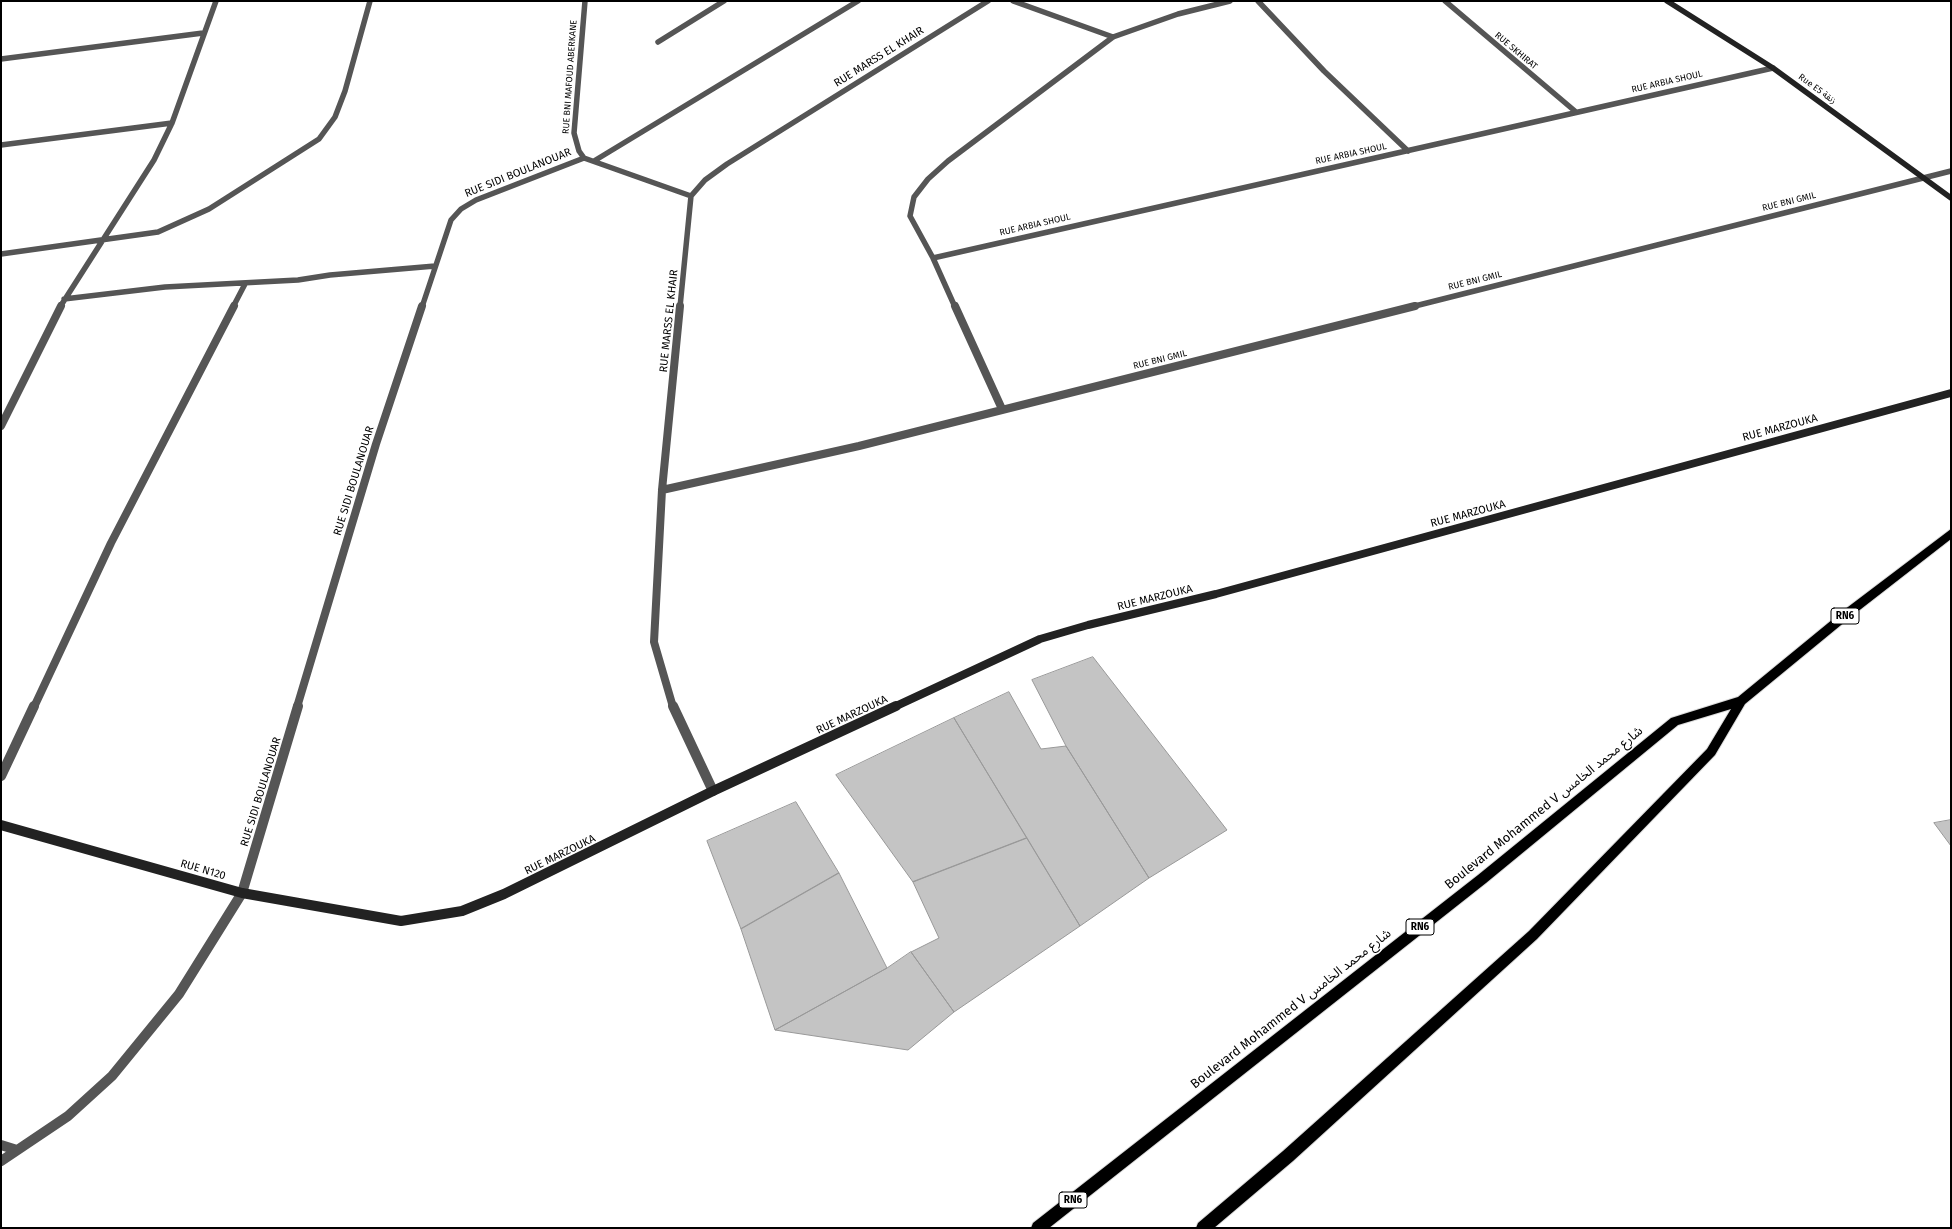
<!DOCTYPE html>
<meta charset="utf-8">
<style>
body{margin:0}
#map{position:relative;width:1952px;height:1229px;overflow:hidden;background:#fff;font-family:"Fira Sans",sans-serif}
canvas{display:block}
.frame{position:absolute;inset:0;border:2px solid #000;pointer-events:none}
</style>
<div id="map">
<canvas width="1952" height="1229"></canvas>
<div class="frame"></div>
</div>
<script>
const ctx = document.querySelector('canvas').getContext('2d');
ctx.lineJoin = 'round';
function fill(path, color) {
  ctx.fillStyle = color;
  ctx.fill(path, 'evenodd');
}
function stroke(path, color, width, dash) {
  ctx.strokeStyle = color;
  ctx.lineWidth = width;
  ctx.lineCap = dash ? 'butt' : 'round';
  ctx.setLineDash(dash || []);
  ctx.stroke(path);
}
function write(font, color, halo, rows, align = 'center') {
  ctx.font = font + ' "Fira Sans","Noto Sans Arabic",sans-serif';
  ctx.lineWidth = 3;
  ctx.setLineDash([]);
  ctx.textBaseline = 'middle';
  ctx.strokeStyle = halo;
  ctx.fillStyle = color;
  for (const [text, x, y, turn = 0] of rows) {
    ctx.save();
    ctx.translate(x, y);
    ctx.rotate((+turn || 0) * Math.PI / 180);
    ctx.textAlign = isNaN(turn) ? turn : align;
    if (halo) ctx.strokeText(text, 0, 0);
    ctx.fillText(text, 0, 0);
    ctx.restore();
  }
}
const building = new Path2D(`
 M1093 657 1227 830 1149 878 1066 746 1032 680Z
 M1009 692 1041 749 1066 746 1149 878 1080 926 954 718Z
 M954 718 1027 838 913 882 836 775Z
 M796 802 839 873 741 929 707 841Z
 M1951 820V846L1934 823Z
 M1027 838 1080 926 954 1012 911 952 939 938 913 882Z
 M839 873 887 968 775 1030 741 929Z
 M911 952 954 1012 908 1050 775 1030 887 968Z`);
fill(building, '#c4c4c4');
stroke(building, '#999', 1);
const primary = new Path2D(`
 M1951 529V539L1852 616 1745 704 1715 755 1537 939 1293 1161 1214 1228H1196L1198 1223 1283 1151 1529 931 1707 749 1731 709 1678 725 1486 883 1049 1228H1031L1033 1223 1478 875 1671 718 1738 697 1844 610Z`);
stroke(primary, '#dbdbdb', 2);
stroke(new Path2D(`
 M585 1 574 133 579 151 584 158 691 196
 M1013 1 1113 37
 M1258 1 1324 71 1408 151
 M1445 1 1576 112
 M658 42 724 1
 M1 59 203 33
 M1 145 172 123
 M594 161 858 1
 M1 254 158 232 209 209 319 139 335 117 345 91 370 1
 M933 258 1773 68
 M64 299 165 287 298 280 330 275 435 266
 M60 307 154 160 172 123 216 1
 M233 307 245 284
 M422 307 451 220 461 209 476 200 584 158
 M680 307 691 196 705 180 727 164 988 1
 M955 307 933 258 910 216 914 197 928 179 948 161 1113 37 1178 14 1230 1
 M1411 307 1951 171`), '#555', 5.5);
stroke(new Path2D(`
 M955 306 1002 409
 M1 426 61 306
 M662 490 859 446 1415 306
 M34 707 111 543 234 306
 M297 707 376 444 422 306
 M673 707 654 642 662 490 680 306`), '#555', 8);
stroke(new Path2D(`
 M673 706 713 791
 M1 776 34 706
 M1 1145 17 1150
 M1 1161 68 1116 112 1076 179 994 242 893 298 706`), '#555', 10);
stroke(new Path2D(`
 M1667 1 1773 68 1951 198`), '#222', 5.5);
stroke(new Path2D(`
 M894 707 1040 639 1088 625 1216 594 1951 393`), '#222', 8);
stroke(new Path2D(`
 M1 825 242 893 401 921 462 911 504 894 713 791 896 706`), '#222', 10);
fill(primary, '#000');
write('9px', '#000', '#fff', [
 ["RUE SKHIRAT",1516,51,40],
 ["RUE BNI MAFOUD ABERKANE",570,77,-86],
 ["RUE ARBIA SHOUL",1667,82,-13],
 ["Rue E5 زنقة",1817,89,36],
 ["RUE ARBIA SHOUL",1351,154,-12],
 ["RUE BNI GMIL",1789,202,-14],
 ["RUE ARBIA SHOUL",1035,225,-13],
 ["RUE BNI GMIL",1475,281,-14],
 ["RUE BNI GMIL",1160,360,-14]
]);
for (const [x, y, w] of [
 [1845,616,28],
 [1420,927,28],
 [1073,1200,28]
]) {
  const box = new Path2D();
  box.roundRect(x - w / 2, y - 8, w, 16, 3);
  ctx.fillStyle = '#fff';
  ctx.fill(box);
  stroke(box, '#000', 1);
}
write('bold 10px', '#000', null, [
 ["RN6",1845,616],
 ["RN6",1420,927],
 ["RN6",1073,1200]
]);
write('11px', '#000', '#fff', [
 ["RUE MARSS EL KHAIR",879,57,-32],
 ["RUE SIDI BOULANOUAR",518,173,-22],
 ["RUE MARSS EL KHAIR",669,321,-84],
 ["RUE MARZOUKA",1780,428,-15],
 ["RUE SIDI BOULANOUAR",354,481,-73],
 ["RUE MARZOUKA",1468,514,-15],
 ["RUE MARZOUKA",1155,598,-14],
 ["RUE MARZOUKA",852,715,-25],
 ["RUE SIDI BOULANOUAR",261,792,-73],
 ["RUE MARZOUKA",560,855,-26],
 ["RUE N120",203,870,16]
]);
write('13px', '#000', '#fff', [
 ["Boulevard Mohammed V شارع محمد الخامس",1544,808,-39],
 ["Boulevard Mohammed V شارع محمد الخامس",1291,1009,-38]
]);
</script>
